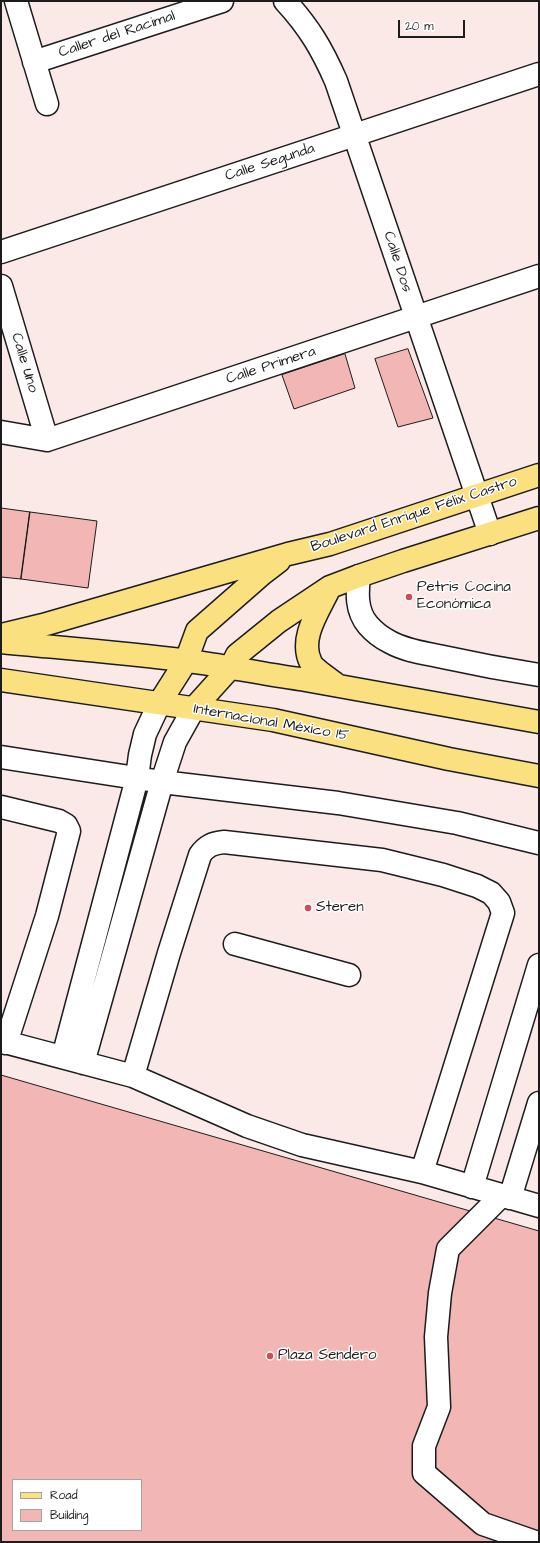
<!DOCTYPE html>
<meta charset="utf-8">
<style>
body{margin:0}
#map{position:relative;width:540px;height:1543px;overflow:hidden;background:#fbe9e8;font-family:"Architects Daughter",sans-serif}
canvas{display:block}
.frame{position:absolute;inset:0;border:2px solid #1c1c1c;pointer-events:none}
.legend{position:absolute;left:12px;top:1479px;width:130px;height:52px;box-sizing:border-box;background:#fff;border:1px solid #a4a4a4;margin:0;padding:5px 7px;list-style:none;font-size:12px;color:#1c1c1c}
.legend li{display:flex;align-items:center;gap:8px;height:20px}
.legend b{width:20px;border:1px solid #a4a4a4}
.scale{position:absolute;left:398px;top:20px;width:67px;height:18px;box-sizing:border-box;border:2px solid #1c1c1c;border-top:0;padding-left:5px;font-size:12px;line-height:14px;white-space:nowrap;color:#1c1c1c;-webkit-text-stroke:3px #fff;paint-order:stroke}
</style>
<div id="map">
<canvas width="540" height="1543"></canvas>
<div class="frame"></div>
<ul class="legend">
<li><b style="height:5px;background:#fbe080"></b>Road</li>
<li><b style="height:11px;background:#f2b6b4"></b>Building</li>
</ul>
<div class="scale">20 m</div>
</div>
<script>
const ctx = document.querySelector('canvas').getContext('2d');
ctx.lineJoin = 'round';
function fill(path, color) {
  ctx.fillStyle = color;
  ctx.fill(path, 'evenodd');
}
function stroke(path, color, width, dash) {
  ctx.strokeStyle = color;
  ctx.lineWidth = width;
  ctx.lineCap = dash ? 'butt' : 'round';
  ctx.setLineDash(dash || []);
  ctx.stroke(path);
}
function write(font, color, halo, rows, align = 'center') {
  ctx.font = font + ' "Architects Daughter",sans-serif';
  ctx.lineWidth = 3;
  ctx.setLineDash([]);
  ctx.textBaseline = 'middle';
  ctx.strokeStyle = halo;
  ctx.fillStyle = color;
  for (const [text, x, y, turn = 0] of rows) {
    ctx.save();
    ctx.translate(x, y);
    ctx.rotate((+turn || 0) * Math.PI / 180);
    ctx.textAlign = isNaN(turn) ? turn : align;
    if (halo) ctx.strokeText(text, 0, 0);
    ctx.fillText(text, 0, 0);
    ctx.restore();
  }
}
const building = new Path2D(`
 M408 349 433 418 398 427 375 359Z
 M345 354 355 388 294 409 282 375Z
 M1 508 30 512 21 579 1 577Z
 M30 512 97 521 88 588 21 579Z
 M1 1075 539 1231V1542H1ZM13 1480H141V1530H13Z`);
fill(building, '#f2b6b4');
stroke(building, '#1c1c1c', 1);
const minor = new Path2D(`
 M16 1 47 104
 M285 1C309 27 322 49 336 81L490 534
 M34 62 222 1
 M1 252 539 74
 M1 286 47 440
 M1 432 47 440 539 276
 M359 576C357 593 356 611 368 625 374 632 382 638 390 642 406 651 425 653 443 657 475 664 507 670 539 675
 M1 757 162 782 338 803 457 823 539 843
 M1 807 59 821 66 825 69 831 47 916 6 1043
 M235 944 349 975
 M1 1041 133 1076
 M63 1057 137 778 140 755 145 734 160 702
 M83 1063 162 782 175 742 194 708
 M422 1172 503 913 499 902 491 893 477 886 443 875 382 860 224 842C213 843 206 846 200 855L169 953 133 1076 247 1126 302 1145 422 1172 539 1206
 M472 1187 539 965
 M502 1195 448 1249 440 1293 436 1337 439 1407 424 1446V1473L483 1524 535 1542
 M510 1198 539 1103`);
const major = new Path2D(`
 M330 587C320 609 298 638 311 663 314 669 331 680 337 685
 M1 635 43 625 288 554 330 544 539 475
 M1 642C63 648 126 653 189 661 226 666 262 674 300 679L539 722
 M1 680 273 720 449 759 539 776
 M160 702 186 661 197 631 262 574 279 561
 M194 708 231 667 237 655 279 621 330 587 359 576 403 561 539 518`);
stroke(minor, '#1c1c1c', 25);
stroke(major, '#1c1c1c', 25);
stroke(minor, '#fff', 22);
stroke(major, '#fbe080', 22);
for (const [x, y, r, color] of [
 [409,597,4,"#d1495b"],
 [308,908,4,"#d1495b"],
 [270,1356,4,"#d1495b"]
]) {
  const dot = new Path2D();
  dot.arc(x, y, r, 0, 2 * Math.PI);
  ctx.fillStyle = color;
  ctx.fill(dot);
  stroke(dot, '#fff', 1.5);
}
write('15px', '#1c1c1c', '#fff', [
 ["Caller del Racimal",117,35,-18],
 ["Calle Segunda",270,163,-18],
 ["Calle Dos",397,262,72],
 ["Calle Uno",24,363,73],
 ["Calle Primera",271,366,-18],
 ["Boulevard Enrique Félix Castro",414,515,-18],
 ["Internacional México 15",271,723,10]
]);
write('15px', '#1c1c1c', '#fff', [
 ["Petris Cocina",417,588],
 ["Económica",417,605],
 ["Steren",316,908],
 ["Plaza Sendero",278,1356]
], 'left');
</script>
